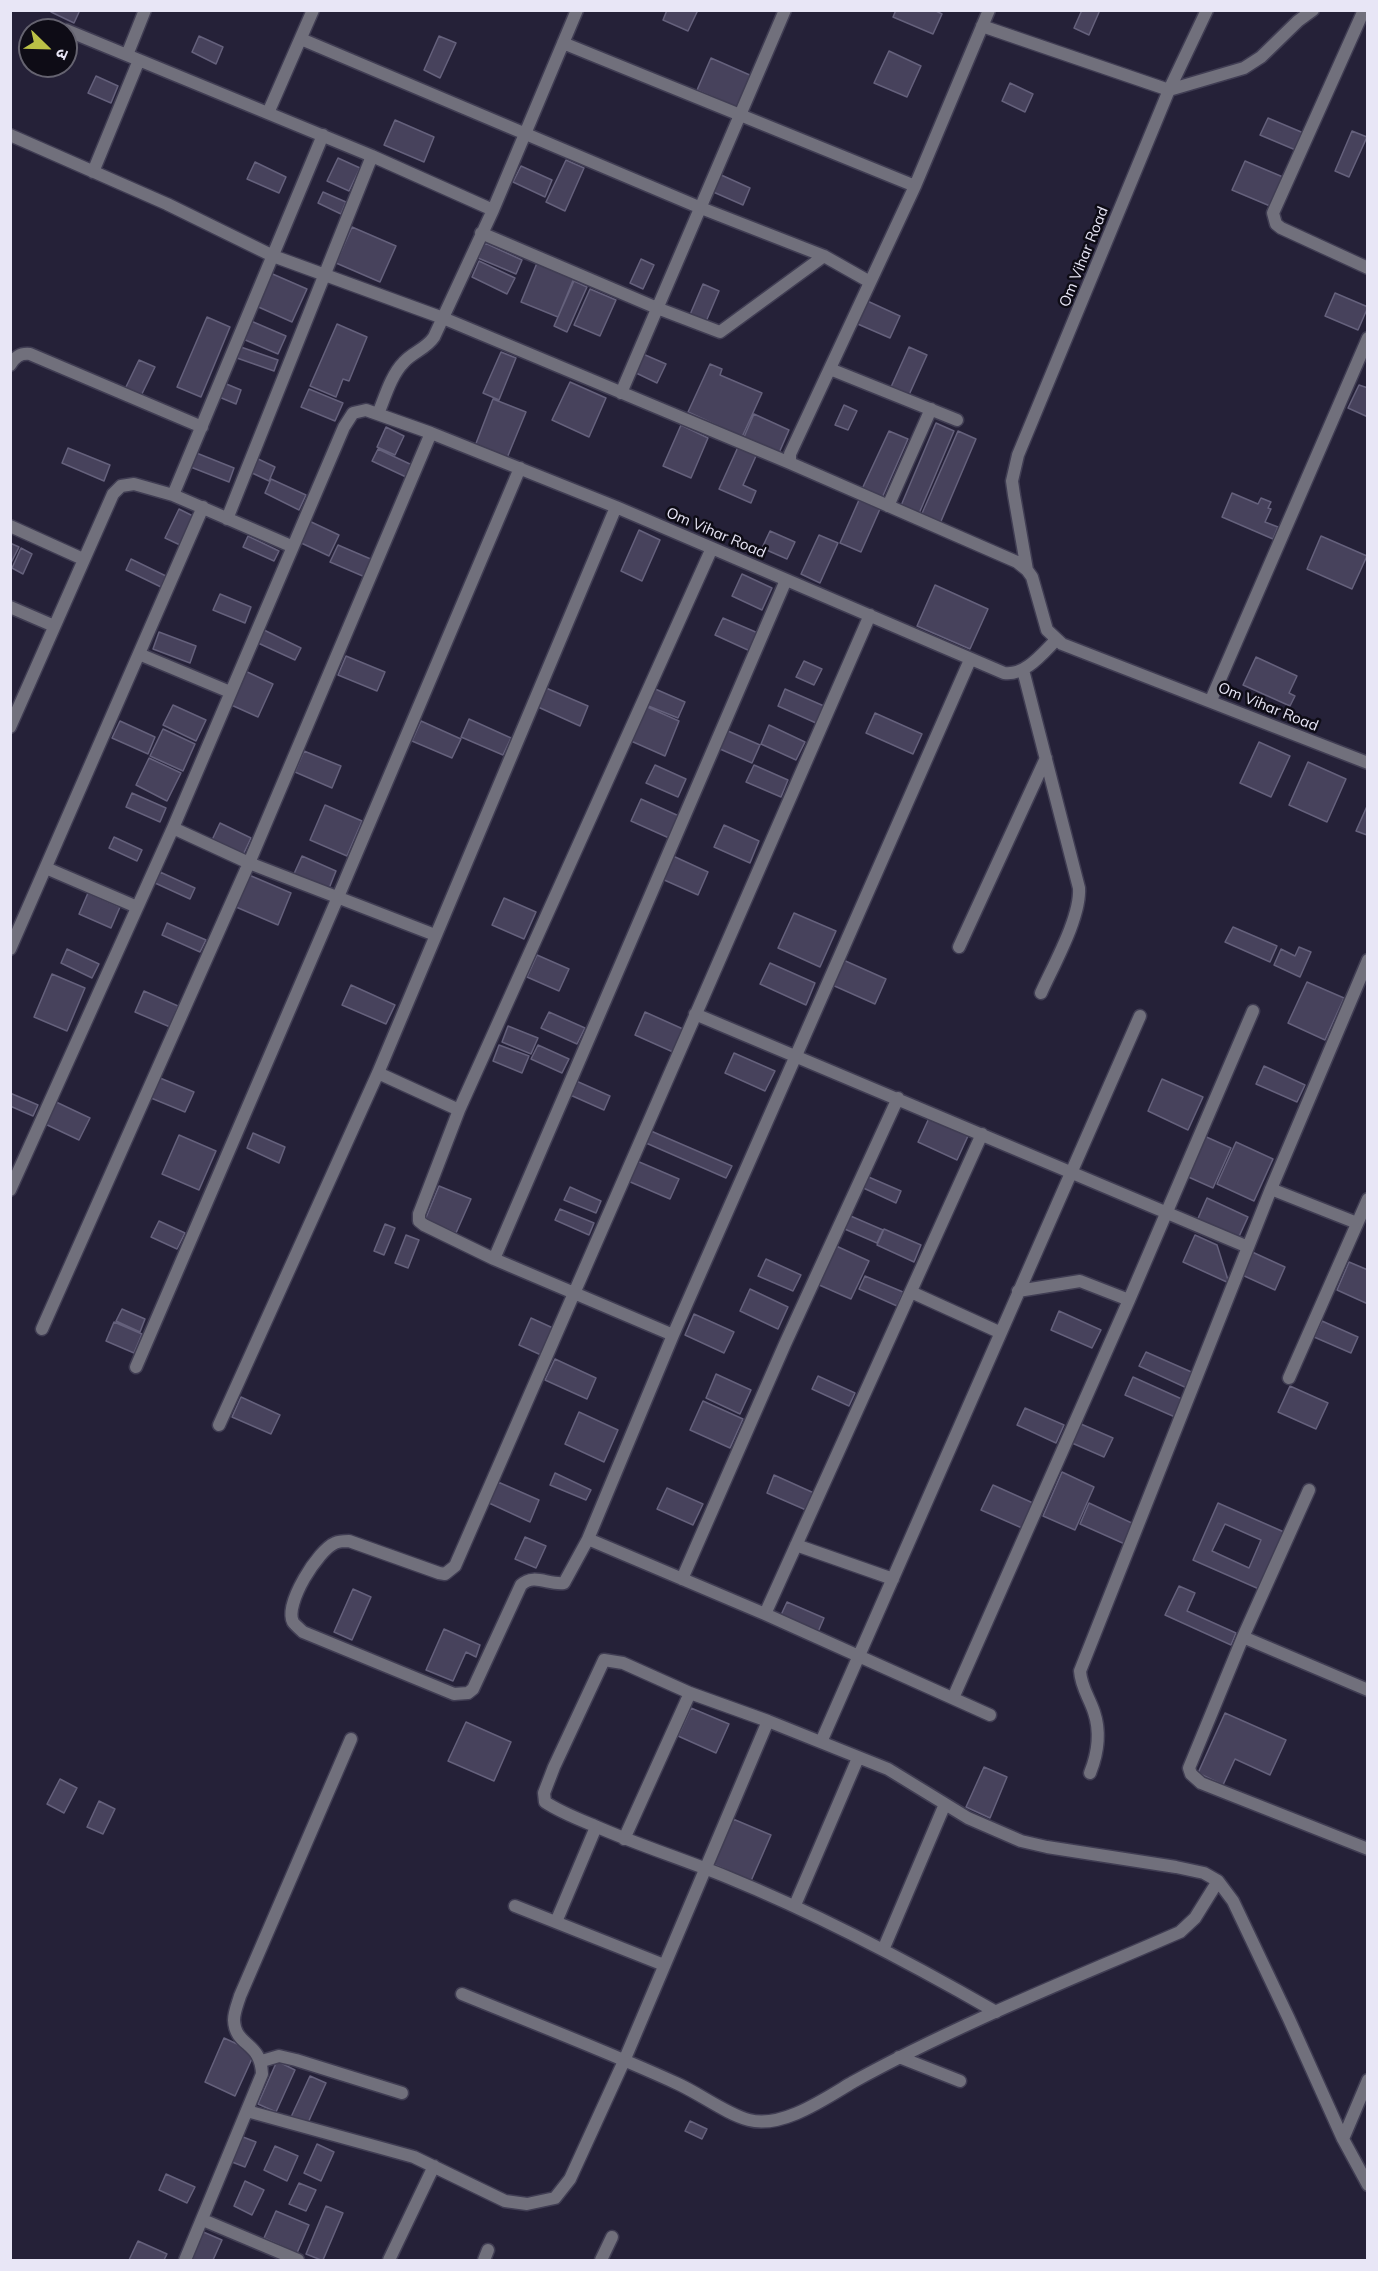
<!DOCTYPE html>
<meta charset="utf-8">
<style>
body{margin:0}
#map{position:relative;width:1378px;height:2271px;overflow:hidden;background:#252138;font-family:Mulish,"Noto Sans Devanagari",sans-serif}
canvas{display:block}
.frame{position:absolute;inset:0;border:12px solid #e8e6f6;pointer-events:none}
.north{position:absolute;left:18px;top:18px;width:60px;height:60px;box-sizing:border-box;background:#0e0c16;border:2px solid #656370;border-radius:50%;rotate:113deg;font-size:16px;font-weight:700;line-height:24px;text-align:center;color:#e8e6f6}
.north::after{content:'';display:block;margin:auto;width:21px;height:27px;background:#bac046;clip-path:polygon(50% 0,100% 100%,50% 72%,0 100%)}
</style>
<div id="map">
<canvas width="1378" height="2271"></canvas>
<div class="frame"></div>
<div class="north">उ</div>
</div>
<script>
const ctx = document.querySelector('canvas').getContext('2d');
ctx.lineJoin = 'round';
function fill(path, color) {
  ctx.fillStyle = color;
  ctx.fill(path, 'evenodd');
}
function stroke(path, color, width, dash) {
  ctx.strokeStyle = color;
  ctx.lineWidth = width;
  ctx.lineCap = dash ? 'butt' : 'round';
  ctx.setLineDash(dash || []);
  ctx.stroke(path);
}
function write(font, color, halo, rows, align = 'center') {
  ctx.font = font + ' Mulish,sans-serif';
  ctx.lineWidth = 5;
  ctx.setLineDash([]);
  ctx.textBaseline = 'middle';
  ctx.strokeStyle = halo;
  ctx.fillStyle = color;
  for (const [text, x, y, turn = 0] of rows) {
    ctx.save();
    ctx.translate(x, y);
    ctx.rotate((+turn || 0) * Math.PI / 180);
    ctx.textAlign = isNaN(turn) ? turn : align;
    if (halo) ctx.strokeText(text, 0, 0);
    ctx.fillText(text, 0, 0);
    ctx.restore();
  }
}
const building = new Path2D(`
 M52 10H80L74 23 51 12Z
 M667 10H698L688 31 663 20Z
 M896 10H934L942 14 933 34 893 17Z
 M1082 10H1100L1089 35 1074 28Z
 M199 36 223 47 216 64 192 52Z
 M439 36 456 43 440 78 424 70Z
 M889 51 921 66 907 97 874 83Z
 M711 58 752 76 738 108 697 90Z
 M96 76 118 86 111 103 88 93Z
 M1010 83 1033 94 1025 112 1002 101Z
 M1268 118 1306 134 1298 151 1260 135Z
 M395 120 434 137 424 162 384 145Z
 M1352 131 1367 137 1349 177 1335 171Z
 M338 158 360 168 349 191 327 181Z
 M566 160 584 168 565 211 546 202Z
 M1245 161 1283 177 1270 206 1232 190Z
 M255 162 286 177 279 193 247 179Z
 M521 166 552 180 545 197 513 182Z
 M719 174 750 188 743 205 711 191Z
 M323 192 346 202 341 214 318 203Z
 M352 227 396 246 380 282 336 263Z
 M485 243 522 260 516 274 478 258Z
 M641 259 654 265 643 289 630 283Z
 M479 261 515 278 507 294 472 277Z
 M537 263 574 278 558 317 521 302Z
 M268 272 307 289 292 322 254 305Z
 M574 281 587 287 567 332 554 326Z
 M703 284 719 291 705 324 689 317Z
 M590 289 616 300 600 336 574 325Z
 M1335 293 1368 307 1358 330 1325 316Z
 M863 299 900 316 890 338 853 322Z
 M207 317 230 327 201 397 177 387Z
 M251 321 286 336 278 354 243 339Z
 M337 324 367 337 349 381 343 379 336 397 310 386Z
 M238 346 278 360 274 371 234 357Z
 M909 347 927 355 909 395 891 387Z
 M501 352 516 358 499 400 483 393Z
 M643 354 666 364 657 383 634 372Z
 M139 360 155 367 140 398 124 391Z
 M710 364 722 369 720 375 762 393 742 437 688 412Z
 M570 382 606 398 589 437 552 420Z
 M224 383 241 390 236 404 219 397Z
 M1359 385 1368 388V417L1348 408Z
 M309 389 343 403 335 421 301 407Z
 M493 399 526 412 507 458 475 446Z
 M844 405 857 411 848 430 835 425Z
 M754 414 789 430 779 453 744 437Z
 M936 423 954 431 918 516 900 508Z
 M681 425 708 438 691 478 663 466Z
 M386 427 404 436 395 455 377 447Z
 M889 431 908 439 882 498 862 489Z
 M958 431 976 439 939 526 920 518Z
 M738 447 756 456 743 485 756 491 751 503 719 489Z
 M68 448 110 465 104 481 62 463Z
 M378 449 412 465 406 477 372 461Z
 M194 452 234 468 229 482 188 466Z
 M254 457 275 467 269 481 248 471Z
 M271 479 306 495 299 510 265 493Z
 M1232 493 1258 504 1261 498 1271 502 1268 508 1271 509 1265 522 1278 527 1273 539 1222 517Z
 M859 500 880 509 861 552 840 543Z
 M179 509 193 516 180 545 165 538Z
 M307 520 339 535 329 556 297 541Z
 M639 530 660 540 642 581 621 571Z
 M770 531 795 542 787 559 762 548Z
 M819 535 838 543 820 583 801 574Z
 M248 536 279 551 274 561 243 547Z
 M1321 536 1367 556 1352 589 1307 569Z
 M10 543 19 547 10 565Z
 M338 545 373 560 365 577 330 562Z
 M21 548 32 554 23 574 12 568Z
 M131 559 166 576 161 587 126 570Z
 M742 574 772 588 762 610 732 596Z
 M935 585 988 609 970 649 917 626Z
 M220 594 251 607 245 623 213 610Z
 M723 618 758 633 750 651 715 635Z
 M264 630 301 648 295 660 258 643Z
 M159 632 196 646 190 663 153 649Z
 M346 656 385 672 377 691 338 675Z
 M1256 657 1297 676 1289 693 1295 696 1290 706 1243 685Z
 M804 661 822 669 814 685 796 677Z
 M243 670 273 684 258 717 229 704Z
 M546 688 588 706 580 726 538 707Z
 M653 688 685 702 678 718 646 705Z
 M785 689 824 706 816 723 778 706Z
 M173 705 206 720 196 741 163 725Z
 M645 706 679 721 665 756 631 741Z
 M875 713 922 734 913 754 866 733Z
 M469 719 511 738 503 755 461 737Z
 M120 721 155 737 148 754 112 738Z
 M421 721 461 739 452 758 412 741Z
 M769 725 805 742 796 760 761 744Z
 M163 729 195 744 183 771 150 756Z
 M728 731 760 745 752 763 720 749Z
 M1259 742 1290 756 1271 797 1240 783Z
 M304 751 341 766 332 788 295 772Z
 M149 758 181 773 167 801 136 785Z
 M1308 762 1346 779 1327 822 1289 805Z
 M655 765 686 779 678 797 646 783Z
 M754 765 788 780 781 797 746 782Z
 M132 793 166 808 160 822 126 807Z
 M641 799 679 816 669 838 631 821Z
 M1368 804V833L1367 835 1356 831Z
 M325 805 362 821 347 856 310 840Z
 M220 823 251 838 243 855 212 840Z
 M724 825 759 841 750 863 714 847Z
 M114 837 142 850 137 861 109 848Z
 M302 856 336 871 328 891 293 876Z
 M673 856 708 872 698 895 662 879Z
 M160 872 195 888 190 899 155 883Z
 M249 875 291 893 278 925 236 907Z
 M88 893 120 907 111 928 79 914Z
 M504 898 536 912 524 939 492 925Z
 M794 913 836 931 820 967 778 948Z
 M167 923 206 940 200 952 162 935Z
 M1233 927 1277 946 1270 962 1225 942Z
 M1299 947 1311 952 1300 977 1274 965 1281 949 1295 956Z
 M67 949 99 964 92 978 61 963Z
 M537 955 569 969 559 991 527 977Z
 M841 959 886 979 875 1004 830 984Z
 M770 963 815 983 806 1005 760 984Z
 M52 974 85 988 67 1031 34 1017Z
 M1307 982 1344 998 1325 1040 1288 1023Z
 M351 985 395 1005 386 1024 342 1005Z
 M144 991 178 1006 170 1027 135 1012Z
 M549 1012 585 1028 577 1044 541 1028Z
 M645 1012 683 1029 673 1052 635 1035Z
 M508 1026 538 1038 531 1054 502 1042Z
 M499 1045 529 1056 522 1073 493 1061Z
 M538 1045 569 1059 562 1073 531 1059Z
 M734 1053 775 1071 765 1091 725 1073Z
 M1264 1066 1305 1085 1297 1102 1256 1084Z
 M160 1078 194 1092 185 1112 151 1098Z
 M1162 1079 1203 1097 1188 1130 1148 1111Z
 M574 1080 610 1096 604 1110 568 1094Z
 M10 1093 38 1105 33 1116 10 1106Z
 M54 1101 90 1118 79 1140 43 1123Z
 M929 1118 968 1136 957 1160 918 1142Z
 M651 1131 732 1166 726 1178 646 1143Z
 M253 1133 285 1147 279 1163 247 1148Z
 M179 1135 216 1151 199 1190 162 1174Z
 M1202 1135 1231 1148 1213 1188 1184 1175Z
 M1236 1142 1273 1159 1254 1201 1217 1184Z
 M637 1161 679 1179 670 1199 628 1181Z
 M864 1175 901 1191 896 1203 859 1186Z
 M439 1186 471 1199 456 1233 425 1220Z
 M570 1187 601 1201 596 1213 564 1200Z
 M1207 1198 1248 1217 1237 1241 1196 1223Z
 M560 1209 594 1223 589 1235 555 1220Z
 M846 1214 883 1230 877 1243 840 1227Z
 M159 1221 185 1233 177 1249 151 1237Z
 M385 1224 395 1228 384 1255 374 1251Z
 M884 1229 921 1245 914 1262 877 1245Z
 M406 1235 419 1240 408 1268 395 1263Z
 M1195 1235 1217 1245 1229 1283 1183 1262Z
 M834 1245 869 1261 851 1299 817 1284Z
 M1250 1251 1285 1267 1275 1290 1240 1274Z
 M766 1259 801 1275 793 1291 758 1276Z
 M1349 1262 1368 1270V1304L1337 1290Z
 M865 1276 903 1292 897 1306 859 1289Z
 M750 1289 788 1307 778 1329 740 1311Z
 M122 1309 145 1319 140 1332 116 1321Z
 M1059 1311 1101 1330 1092 1348 1051 1330Z
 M694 1314 734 1332 724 1353 685 1335Z
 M531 1318 553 1328 541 1355 519 1345Z
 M1322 1321 1358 1337 1351 1353 1314 1337Z
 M114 1322 142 1334 134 1353 106 1341Z
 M1146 1352 1196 1374 1189 1389 1139 1366Z
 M555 1359 596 1378 587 1399 545 1380Z
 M716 1374 751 1390 740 1414 706 1398Z
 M818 1376 855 1393 849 1406 812 1389Z
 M1133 1377 1184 1400 1175 1417 1125 1395Z
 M1290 1386 1328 1403 1316 1429 1278 1412Z
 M241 1397 280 1415 271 1434 232 1417Z
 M703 1401 743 1419 730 1448 690 1430Z
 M1025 1408 1064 1425 1056 1443 1017 1425Z
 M579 1412 618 1430 604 1462 565 1444Z
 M1081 1424 1113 1438 1104 1457 1072 1443Z
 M1062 1472 1094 1487 1075 1530 1043 1516Z
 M555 1473 591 1490 586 1500 550 1485Z
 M774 1475 814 1493 806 1510 767 1493Z
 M498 1482 539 1500 530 1522 489 1503Z
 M993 1485 1033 1503 1022 1528 981 1510Z
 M667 1488 703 1504 693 1525 657 1509Z
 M1089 1503 1136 1525 1127 1545 1080 1524Z
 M1218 1503 1284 1532 1259 1589 1193 1560ZM1225 1524 1261 1540 1249 1568 1212 1551Z
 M525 1537 546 1546 536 1568 515 1559Z
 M1179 1586 1195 1593 1187 1611 1236 1633 1231 1645 1165 1615Z
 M353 1589 371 1597 352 1640 334 1632Z
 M787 1602 824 1618 818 1632 781 1615Z
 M444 1629 480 1645 476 1657 466 1652 453 1681 426 1670Z
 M691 1708 729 1724 716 1753 678 1736Z
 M1225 1713 1286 1740 1270 1775 1235 1759 1223 1785 1198 1773Z
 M466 1722 511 1742 494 1781 448 1761Z
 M984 1767 1007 1777 990 1818 966 1807Z
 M60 1779 77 1788 64 1813 47 1804Z
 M99 1801 115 1809 103 1834 87 1827Z
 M733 1819 771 1835 751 1881 713 1864Z
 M224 2038 255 2052 235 2096 205 2082Z
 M277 2061 295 2070 276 2112 258 2104Z
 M310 2076 326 2083 307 2125 291 2117Z
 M690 2121 707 2129 702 2139 685 2131Z
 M243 2137 256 2142 245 2167 232 2162Z
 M317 2144 334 2152 321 2181 304 2173Z
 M275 2146 298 2156 287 2181 264 2170Z
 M166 2174 195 2187 187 2203 159 2190Z
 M245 2181 264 2190 252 2215 234 2206Z
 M299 2183 316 2190 306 2211 289 2204Z
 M326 2206 343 2213 323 2260H321L306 2254Z
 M276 2211 309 2225 297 2253 264 2238Z
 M201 2231 222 2240 213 2260H188Z
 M138 2241 167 2254 164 2260H129Z`);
fill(building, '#47425c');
stroke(building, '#65617c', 1.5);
const street = new Path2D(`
 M1207 10 1169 90 1018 455 1012 481 1014 495 1027 570 1032 577 1047 630 1062 644 1368 763
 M1364 10 1273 213 1276 224 1281 228 1368 268
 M982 26 1169 90
 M66 30 372 156 493 210
 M301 39 701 208 824 256 870 282
 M563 43 915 186
 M127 55 145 10
 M1169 90 1244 68 1261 57 1298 21 1313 10
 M268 113 313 10
 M10 135 167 204 273 256 443 318 790 463 1017 562 1027 570
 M93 172 139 60
 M481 233 657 308 720 332 824 256
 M10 365C15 357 20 353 30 354L202 427
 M830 369 957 420
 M621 393 785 10
 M378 414C385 397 391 375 404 362 413 352 426 349 434 337L493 210 577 10
 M790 463V454L915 186 989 10
 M173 495 323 135
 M888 506 931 409
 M227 519 372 156
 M10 526 83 559
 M10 607 54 626
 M870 615 455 1566 445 1574 439 1573 349 1541C345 1541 339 1541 335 1543 318 1550 284 1604 293 1622 295 1625 300 1629 303 1632L454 1694 468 1693 473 1689 521 1585C534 1573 548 1585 564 1583L588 1539 673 1335 970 660
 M139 654 230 692
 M1023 670 1079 888C1081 917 1053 966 1041 993
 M1211 700 1368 338
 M10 727 113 494 121 486 134 484 173 495 291 546
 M173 828 249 863 435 935
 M46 868 137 907
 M959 947 1046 758
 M10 949 203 507
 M695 1014 1248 1247
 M378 1073 459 1110
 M1271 1189 1357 1223
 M10 1190 173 828 344 427 353 413 366 410 431 433 616 507 1004 673C1025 676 1042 654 1056 640
 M494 1259 786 580
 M1018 1291 1080 1281 1129 1300
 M911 1292 999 1332
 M42 1329 249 863 431 433
 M673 1335 494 1259 424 1225 419 1221V1214L459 1110 712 548
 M136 1367 338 897 520 468
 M1289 1378 1368 1199
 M219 1425 378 1073 616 507
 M1309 1490 1243 1637 1189 1768 1191 1774 1201 1783 1368 1849
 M588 1539 765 1614 990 1715
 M796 1545 893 1579
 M682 1579 785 1344 898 1098
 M765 1614 982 1134
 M1243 1637 1368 1690
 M953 1698 1129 1300 1253 1011
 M821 1742 1140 1016
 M1090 1773C1098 1753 1101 1733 1094 1712 1089 1697 1081 1687 1080 1671L1271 1189 1368 960
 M624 1839 690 1693
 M795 1905 858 1758
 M515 1906 664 1965
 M556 1922 596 1827
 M883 1950 945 1804
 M462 1994C533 2023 606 2051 676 2083 699 2093 726 2114 749 2120 782 2129 826 2098 853 2082 958 2024 1070 1980 1180 1932L1195 1918 1218 1881
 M996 2012C909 1962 820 1915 727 1877 683 1859 638 1845 595 1826 578 1819 560 1812 545 1802L544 1793 554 1767 604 1660 623 1663 690 1693 768 1721 888 1769 968 1818 1021 1841 1047 1847 1176 1867 1204 1873 1218 1881 1233 1901 1289 2019 1343 2139 1368 2185
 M899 2057 960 2081
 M262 2061 279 2056 296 2060 402 2093
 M247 2111 414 2157 505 2201 527 2204 555 2198 570 2179 624 2061 768 1721
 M1343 2139 1368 2080
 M203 2220 298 2260
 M185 2260 262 2074C261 2041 235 2047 234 2020 234 2012 238 2003 240 1996L351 1739
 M389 2260 434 2166
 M484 2260 488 2250
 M601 2260 612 2237`);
stroke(street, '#403d53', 15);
stroke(street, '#71707c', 12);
write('15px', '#e8e6f6', '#0e0c16', [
 ["Om Vihar Road",1084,257,-68],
 ["Om Vihar Road",716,533,23],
 ["Om Vihar Road",1268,707,22]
]);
</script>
